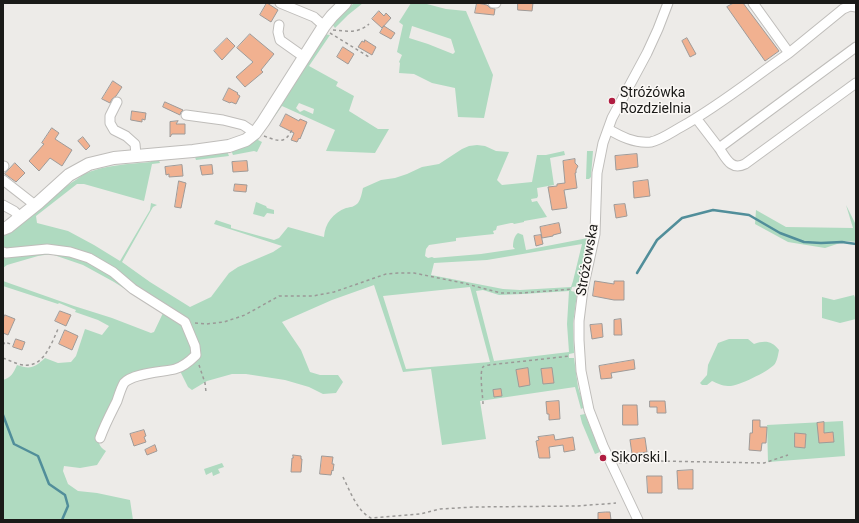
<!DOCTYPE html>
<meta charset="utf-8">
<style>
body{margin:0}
#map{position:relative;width:859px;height:523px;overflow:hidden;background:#edebe8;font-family:Roboto,sans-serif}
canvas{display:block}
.frame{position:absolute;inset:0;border:4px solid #1a1a18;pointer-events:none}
</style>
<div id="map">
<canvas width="859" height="523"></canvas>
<div class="frame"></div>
</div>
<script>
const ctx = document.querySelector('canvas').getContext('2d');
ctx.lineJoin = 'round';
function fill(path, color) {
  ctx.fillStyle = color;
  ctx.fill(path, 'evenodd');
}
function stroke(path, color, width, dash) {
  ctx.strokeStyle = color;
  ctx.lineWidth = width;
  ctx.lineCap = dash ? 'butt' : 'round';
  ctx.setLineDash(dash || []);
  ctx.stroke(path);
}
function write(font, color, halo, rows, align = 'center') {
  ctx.font = font + ' Roboto,sans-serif';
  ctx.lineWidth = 3;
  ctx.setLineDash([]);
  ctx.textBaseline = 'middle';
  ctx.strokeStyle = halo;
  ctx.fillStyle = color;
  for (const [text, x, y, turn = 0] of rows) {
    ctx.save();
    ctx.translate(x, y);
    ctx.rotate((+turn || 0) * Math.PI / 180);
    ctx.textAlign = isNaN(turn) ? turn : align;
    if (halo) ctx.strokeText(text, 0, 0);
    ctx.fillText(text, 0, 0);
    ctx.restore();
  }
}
fill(new Path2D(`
 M354 3H363L348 15 335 28 332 24 335 21Z
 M411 3H423L446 9 466 11 493 75 484 118 458 117 455 88 432 83 414 74 399 73 400 63 399 62 402 55 397 52 403 25 399 22ZM412 26 451 39 455 52 453 54 428 44 409 38Z
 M324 34 330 35 309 66 338 82 336 86 354 96 349 111 378 129H389L375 153 326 151 335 130 282 106 262 134 260 133ZM299 103 314 109 313 114 304 110 300 112 296 108Z
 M258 136 260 137 258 140 262 142 257 152 254 151 233 155 231 150Z
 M477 145 485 146 496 151 509 152 497 180 502 185 532 182 537 155H546L564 151 565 155 550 158 554 185 537 188 538 196 537 198 531 199 532 202 537 201 547 217 524 221V222L514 224 513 223H511L497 226 496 230 493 231 494 234 456 238V241L429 245 426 249 425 256 428 258 432 257 434 258 481 254 515 249 513 247C513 242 514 236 518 233L523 235 526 250 588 238 579 286 572 287 571 291 575 292 577 294 573 324 574 353 569 354V358H574L578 387 584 406 583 408 581 409 575 387 480 401 486 439 442 445 431 369 403 372 374 285 332 300 282 322 301 350 310 372 320 375H338L343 382 336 393 323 394 309 387 285 380 246 374H232L207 381 192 390 188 387 179 369 124 379 98 434C99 443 98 446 106 451L97 465 80 468 64 466 63 471 68 484 78 491 97 493 130 500 133 520H3V380C11 378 14 372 17 365 31 370 35 367 45 358L58 363 71 362 76 356 85 329 102 335 109 326 98 320 75 312 76 310 59 303 58 304 3 286V281L74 306 112 318 151 333 154 332 163 313 114 282 83 265 51 254 38 256 7 265 3 268V235C28 220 47 198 71 183 76 180 80 177 84 174 105 165 128 164 151 162V158H158L160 163 152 164 144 201 84 184H77L36 216 37 223 68 231 94 245 120 261 150 210 151 203 157 205 153 207 122 262 150 282 190 307 211 297 229 273 238 267 273 252 282 246 214 224 216 220 231 225V228L274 240 279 238 288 227 324 237C325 223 333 213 346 208 351 207 354 207 358 203 361 199 362 192 363 188L381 180 395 178 407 174 422 167 439 164 462 149 469 146ZM582 244 573 281 571 287 520 290 503 289 431 275 434 263 487 260ZM470 287 490 362 406 369 383 296ZM483 290 499 295 523 294 569 291 567 324 569 352 494 361 476 291Z
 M227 151 229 156 196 160 195 157 197 154Z
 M587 151H593L591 177 589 179H586Z
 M256 202C260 203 262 205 266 206L267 208 274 210V214L267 213 264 217 253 214Z
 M846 205 856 225V242L846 241 825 248 788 242 755 224 756 210 786 227 853 228Z
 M854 295 856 300V319L840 323 822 318V297L834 300Z
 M729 339H748L754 344C765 340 772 341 779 350 778 355 777 362 774 365 767 372 737 387 728 386 722 386 717 383 712 381L707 385H702L700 383 707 375 708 365 718 343Z
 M585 414 600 452 595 454 582 423 580 415Z
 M843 421 845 456 768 462 767 425Z
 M222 463 224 467 218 469 220 473 213 476 212 472 206 475 204 469Z`), '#afdac0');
stroke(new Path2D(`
 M637 273 657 240 682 218 713 210 749 215 780 233 804 242 821 243 842 242 856 244
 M3 415 14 444 38 456 49 484 65 495 68 506 62 520`), '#518e9a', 2.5);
const building = new Path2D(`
 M267 3 278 10 271 22 260 15Z
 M477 3 487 5 490 8 495 9 494 15 475 13Z
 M518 3H533L532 11 518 10Z
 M734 3H743L779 51 765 61 727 7Z
 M379 11 384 16 386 13 391 18 382 28 372 19Z
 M384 26 395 33 391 39 380 33Z
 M250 34 274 54 261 70 263 72 245 87 236 77 253 62 237 48Z
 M227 38 235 46 222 60 214 51Z
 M687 38 696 54 690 57 682 41Z
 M365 40 376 47 372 55 358 47 362 41 364 42Z
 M343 47 354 54 348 64 337 57Z
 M113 81 122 87 116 96 112 99 110 103 102 99Z
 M229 88 238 93 237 94 240 96 236 104 231 102 230 103 223 100Z
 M165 102 183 110 181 112 180 115 163 107Z
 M132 111 146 113 145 120 142 119V122L131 120Z
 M286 114 299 121 300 119 307 122 300 139 299 138 297 142 291 140 294 133 280 126Z
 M178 121 176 124H185V134H172L170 137V122Z
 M52 128 59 133 55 139 72 150 62 166 50 158 39 171 29 161 44 144 42 143Z
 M83 137 90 146 86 150 78 141Z
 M637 154 638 167 616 170 615 156Z
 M575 159V163L578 166 576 170V173H575L577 188 564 190 567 208 552 210 548 187 557 186V184L565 183 563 161Z
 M247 161 248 171 233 172 232 162Z
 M15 163 25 173 16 182 5 174Z
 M182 165 183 176 169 177V174L166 175 165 167Z
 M212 165 213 174 202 175 200 166Z
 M648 180 650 196 634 198 633 182Z
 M179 181 186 183 181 208 175 207Z
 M235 184 247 185 246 192 234 191Z
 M625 204 627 216 616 218 614 205Z
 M559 223 561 233 553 235V236L542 238 540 227Z
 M541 235 543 244 536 246 534 236Z
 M595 281 614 284V281H624V300H614L593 296Z
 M60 311 71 315 66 326 55 321Z
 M5 315 15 319 8 335 3 333V320Z
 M621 319 622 335H614V320Z
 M602 324 603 337 592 339 590 325Z
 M65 330 78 336 72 350 59 344Z
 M16 339 25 342 22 350 13 347Z
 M634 360 635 369 611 373 612 378 601 379 599 366Z
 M528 368 530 385 519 387 516 370Z
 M552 368 554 383 543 384 541 369Z
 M501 389 502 396 494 397 493 390Z
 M559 401 560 419 549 420V414H547L546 402Z
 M650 401H665L666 413H657V407H650Z
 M623 405H637L638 425H623Z
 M753 420H760V427H767L766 443H762L761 451 749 450 750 433H752Z
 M824 422V433L833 432 834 442 819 443 817 423Z
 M144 430 146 436 144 437 146 442 134 446 130 434Z
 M795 433 806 434 805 448 795 447Z
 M554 435 555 440 573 437 575 450 564 452 563 445 549 447 550 458H539L536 441 539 440 538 437Z
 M645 438 647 452 632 454 630 440Z
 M155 445 157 451 147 455 145 450Z
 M293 455 301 456V459H302L301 472H291L292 458H293Z
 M322 456 333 457 332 464H334L333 471 332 470 331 475 320 474Z
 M693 470V489H678L677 471Z
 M647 476H662V493H648Z
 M606 512H610L611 520H598V513Z`);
fill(building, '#f1b190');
stroke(building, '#9e9a98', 1);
const minor = new Path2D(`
 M280 3 314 17 324 26
 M493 3H496
 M279 25 278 32 280 40 304 57
 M856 47 719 148C726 158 731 171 745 164L856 83
 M789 53 843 9 850 6 856 7
 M117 102 110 116V123L114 130 126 136 135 144 136 155
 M186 115 223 120 243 125 255 133
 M696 118 719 148
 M608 129C620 136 635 144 651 142 661 140 672 132 681 127 719 106 753 78 789 53L753 3
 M3 167 4 166
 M3 180 35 205
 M3 205 14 211 20 217
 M3 252 6 253 47 249 70 252 89 258 113 272 133 289 185 322 195 346 196 355C190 361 183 367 175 369 163 372 133 373 124 383 121 388 119 395 117 401 111 413 105 424 100 438
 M638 520 603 446 589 410 581 371 579 340V321L583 289 595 234 597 173 603 143 612 118 647 53 658 29 668 3`);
const major = new Path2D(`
 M3 229 8 227 38 203 69 175 89 164 114 158 193 151 229 146 246 140 255 133 263 122 324 26 332 16 345 3`);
stroke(minor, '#bfbdba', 11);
stroke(major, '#bfbdba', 14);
stroke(new Path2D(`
 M333 30C346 31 358 34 369 24
 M330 33 369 57
 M264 136C280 142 285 144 293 128
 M195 323 206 324 224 322 245 315 279 296H313L334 292 386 274 398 273H414L463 283 501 293H523L572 289
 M3 345 5 342 13 345
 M3 358C8 360 13 362 18 364 42 371 50 347 58 329
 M199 365 205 383 206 392
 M483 404C483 397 479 372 483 367 484 366 487 365 489 365L570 356
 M619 463 656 461 764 463 788 455
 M343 477C350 491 357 511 371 518L420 514 440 509 474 507 578 506 616 503`), '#9b9997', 1.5, [3, 3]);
stroke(minor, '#fff', 9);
stroke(major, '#fff', 12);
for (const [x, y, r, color] of [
 [612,101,4,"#b01d41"],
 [603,458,4,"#b01d41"]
]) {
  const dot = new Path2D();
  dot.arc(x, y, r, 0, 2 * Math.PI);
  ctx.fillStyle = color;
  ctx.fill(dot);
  stroke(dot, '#fbf8f5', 1.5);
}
write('14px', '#1a1a18', '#fbf8f5', [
 ["Stróżówka",620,93],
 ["Rozdzielnia",620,109],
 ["Sikorski I",611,458]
], 'left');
write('14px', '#1a1a18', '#fbf8f5', [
 ["Stróżowska",588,260,-80]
]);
</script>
